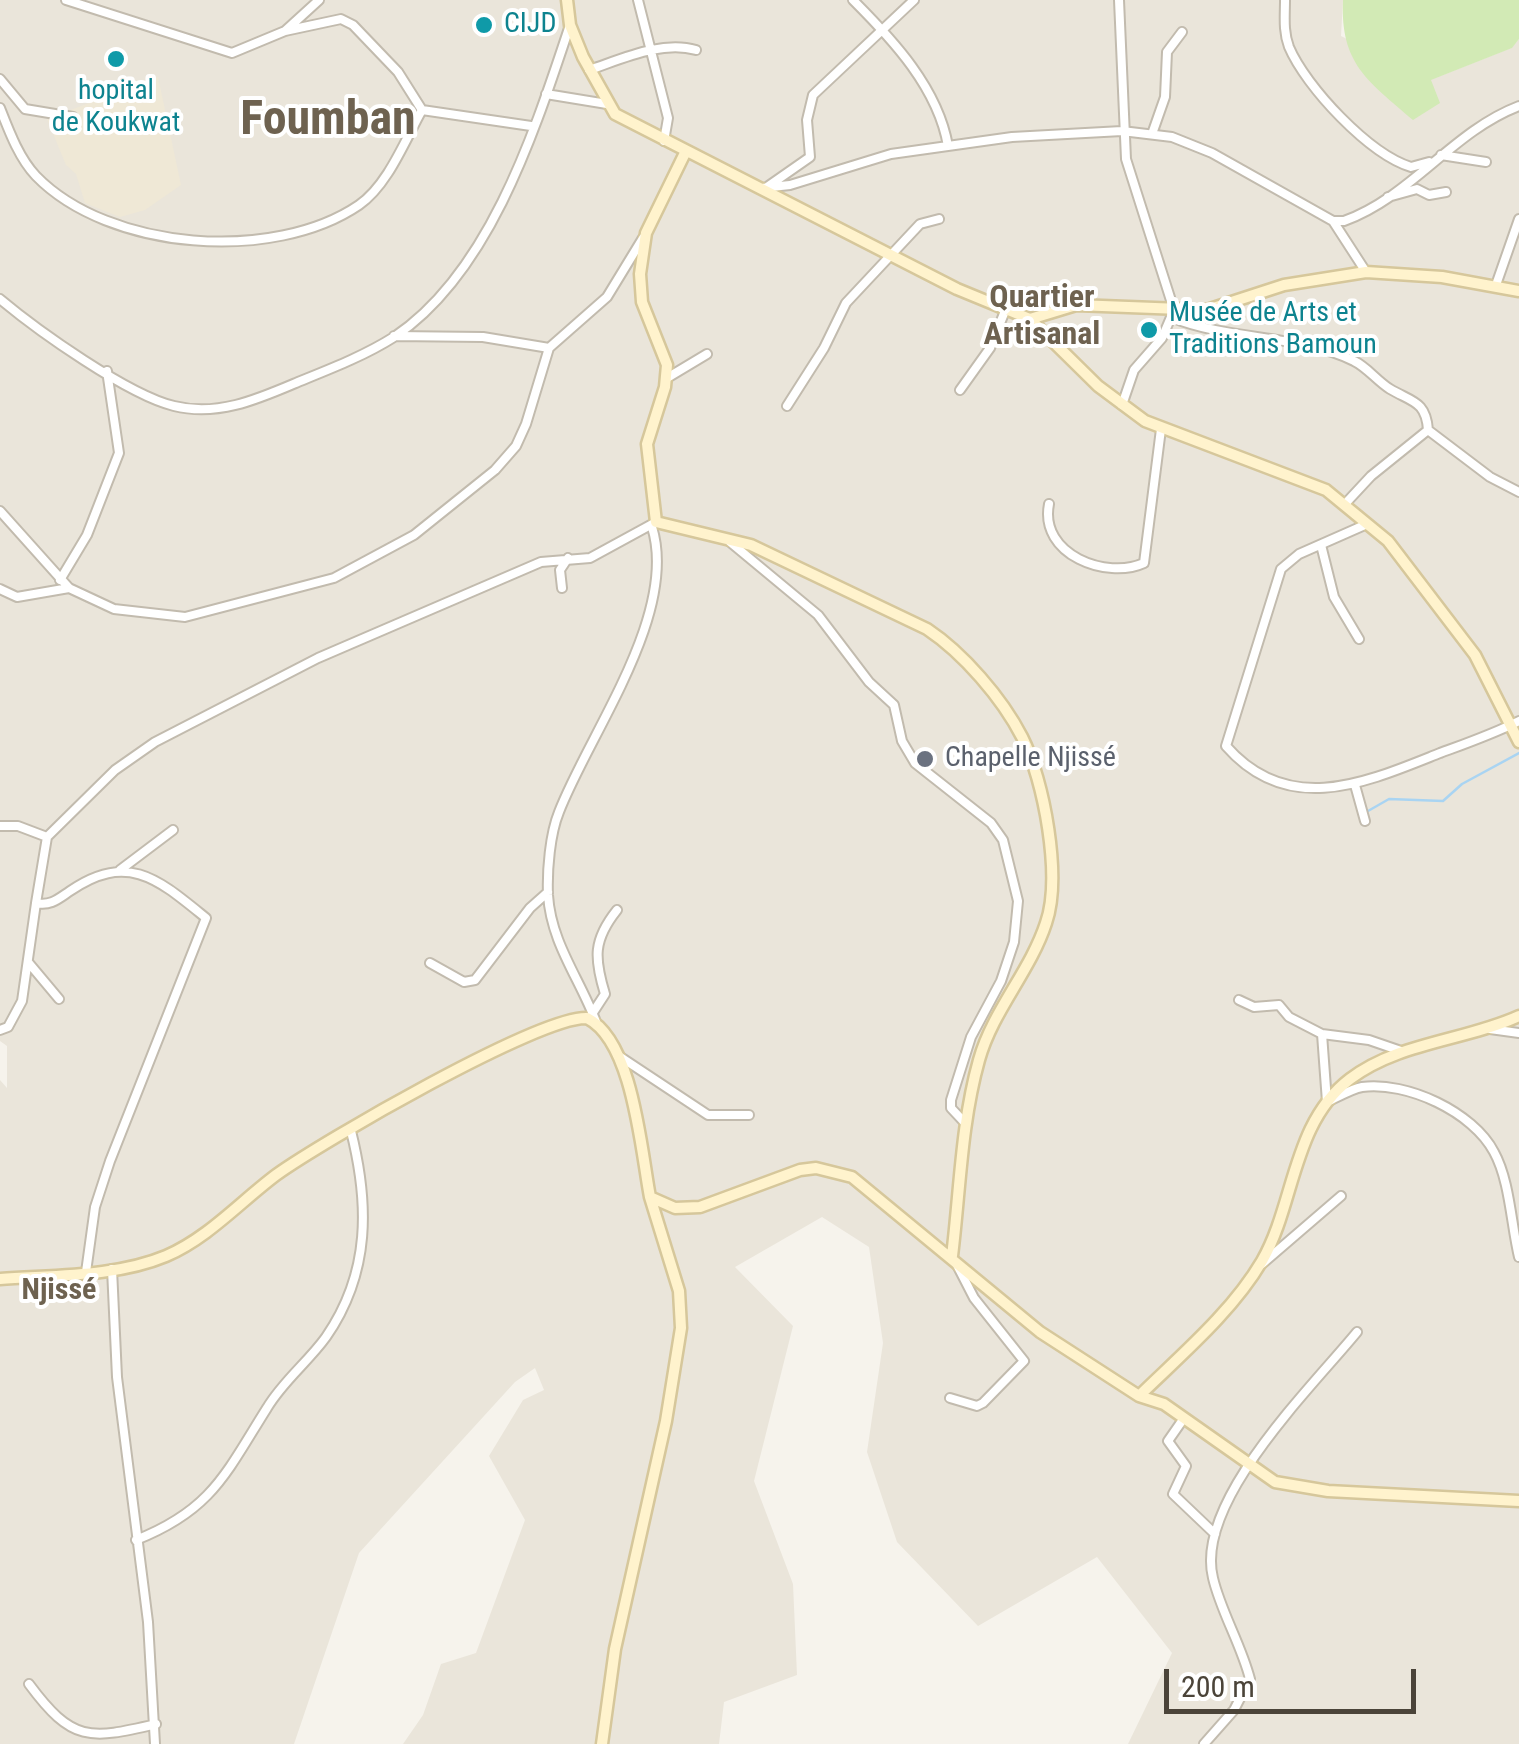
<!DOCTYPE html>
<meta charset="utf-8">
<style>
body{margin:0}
#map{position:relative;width:1519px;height:1744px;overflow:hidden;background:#f6f3ec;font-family:"Roboto Condensed",sans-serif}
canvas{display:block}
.scale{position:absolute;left:1164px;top:1669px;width:252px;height:45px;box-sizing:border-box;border:5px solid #4b4439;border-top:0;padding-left:12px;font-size:30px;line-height:35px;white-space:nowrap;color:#4b4439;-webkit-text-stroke:8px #fff;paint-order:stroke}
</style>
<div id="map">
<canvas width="1519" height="1744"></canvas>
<div class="scale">200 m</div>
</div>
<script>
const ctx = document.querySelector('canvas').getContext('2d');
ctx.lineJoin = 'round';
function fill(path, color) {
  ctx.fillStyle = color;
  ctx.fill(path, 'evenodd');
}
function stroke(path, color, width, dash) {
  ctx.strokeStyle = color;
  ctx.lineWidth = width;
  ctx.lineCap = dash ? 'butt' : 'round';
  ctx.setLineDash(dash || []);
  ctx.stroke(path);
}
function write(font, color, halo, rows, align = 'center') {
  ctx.font = font + ' "Roboto Condensed",sans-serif';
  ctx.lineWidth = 8;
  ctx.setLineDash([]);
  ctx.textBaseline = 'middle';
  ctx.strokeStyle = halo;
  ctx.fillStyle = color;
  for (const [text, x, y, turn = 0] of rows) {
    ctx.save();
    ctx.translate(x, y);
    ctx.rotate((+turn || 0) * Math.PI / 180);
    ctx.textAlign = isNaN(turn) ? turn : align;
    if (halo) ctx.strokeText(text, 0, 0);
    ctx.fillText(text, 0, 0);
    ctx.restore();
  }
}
fill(new Path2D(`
 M0 0H1343L1341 36 1430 80 1511 48 1519 39V1744H1128L1172 1653 1097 1557 978 1626 897 1542 867 1452 883 1343 869 1247 822 1217 735 1267 793 1326 754 1481 793 1584 797 1675 724 1702 719 1744H403L423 1715 441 1664 476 1653 525 1520 489 1456 523 1400 544 1390 535 1368 515 1382 359 1553 294 1744H0V1080L7 1088V1046L0 1041Z`), '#eae5da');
fill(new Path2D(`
 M158 77 181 185 145 210 120 217 85 203 76 174 66 165 47 119 118 92 124 103 143 95 139 83Z`), '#efe8d6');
fill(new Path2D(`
 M1343 0H1519V39L1512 48 1431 80 1440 103 1413 120C1368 81 1340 64 1343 0Z`), '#d2eab5');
stroke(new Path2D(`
 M1368 811 1389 799 1443 801 1462 784 1519 753`), '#a9d4f2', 2.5);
const street = new Path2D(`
 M66 0 232 53 285 31 341 19 353 25 398 72 422 110 531 126
 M638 0 668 118 664 141
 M853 0C893 40 938 88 948 146
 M1119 0 1126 159 1174 310 1162 338 1134 370 1122 405
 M1285 0C1285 16 1283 31 1289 47 1306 87 1369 154 1411 167L1429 162
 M285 31 319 0
 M589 70C622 59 662 40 696 50
 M0 79 25 109 73 117
 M546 94 607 104
 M0 108C9 131 19 158 36 176 109 251 274 263 359 205 388 185 405 140 422 110
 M1152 134 1165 97 1167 52 1182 32
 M1441 155 1486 162
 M767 187 810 157 807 120 813 95 914 0
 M762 188 790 185 891 154 1012 137 1122 131 1172 137 1212 153 1333 221H1344C1411 197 1453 131 1519 106
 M1388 197 1417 189 1429 195 1446 192
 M1333 221 1366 272
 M1496 285 1519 219
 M0 299C37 330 128 395 174 406 218 417 258 399 298 382 330 369 364 356 394 337 490 273 535 130 570 25
 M1173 318C1231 341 1299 334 1354 361 1367 367 1377 381 1390 389 1412 402 1426 401 1428 430
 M394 336 483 337 549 348
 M667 378 707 354
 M960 390 990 348 1005 311
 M787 406 824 348 846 303 920 224 939 219
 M1049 504C1039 555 1107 580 1144 563L1161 429
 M1344 505 1371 476 1428 430 1490 477 1519 492
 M0 511 69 588 114 609 185 617 334 578 414 535 495 470 516 446 526 424 549 348 607 297 643 238
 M1367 524 1299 554 1281 569 1226 746C1289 818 1367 782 1440 753 1467 743 1493 734 1519 721
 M730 542 818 615 869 682 894 705 902 741 915 763 991 823 1003 840 1018 901 1014 942 1001 981 971 1037 951 1100V1108L966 1124
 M1321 545 1334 597 1359 639
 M60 580 87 535 119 453 107 371
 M562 588 560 570 568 558
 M0 589 17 597 69 588
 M1355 785 1365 821
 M0 826H18L47 837 36 903C51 906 58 899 70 891 128 851 159 880 206 918L110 1161 95 1207 86 1272
 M47 837 115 770 155 742 318 658 541 562 590 558 656 522
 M120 870 173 830
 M28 962 59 999
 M430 963 464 982 475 980 530 908 548 892
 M1239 1000 1254 1007 1279 1005 1289 1017 1322 1034 1327 1102C1338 1097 1351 1089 1362 1087 1407 1081 1473 1112 1494 1152 1510 1181 1511 1224 1519 1257
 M592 1014 605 994C594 958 593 940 617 910
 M596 1022C580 979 551 943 548 895 547 870 550 834 559 812 589 734 679 614 652 527
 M1490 1029 1519 1033
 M0 1030 8 1027 22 1001 36 903
 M1322 1034 1369 1040 1401 1051
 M619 1056 708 1115H749
 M1262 1264 1341 1196
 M112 1269 117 1377 148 1622 155 1744
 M950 1398 977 1406 983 1403 1024 1361 974 1298 957 1265
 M1184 1418 1168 1441 1186 1466 1173 1494 1215 1534
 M136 1540C212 1510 226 1473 267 1408 283 1381 308 1362 326 1337 371 1272 369 1203 351 1131
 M29 1684C72 1742 89 1740 156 1724
 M1204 1744 1234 1710 1250 1679C1241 1644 1221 1612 1213 1578 1194 1502 1312 1387 1357 1332`);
const secondary = new Path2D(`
 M567 0 570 25 583 57 615 114 957 289 1030 319 1076 305 1207 310 1284 285 1366 272 1442 277 1519 291
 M685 153 646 233 640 274 642 302 667 365 665 387 647 444 656 522 751 545 927 629C963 653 1002 698 1022 737 1044 780 1062 877 1046 923 1030 972 993 1010 979 1060 961 1124 960 1191 952 1256
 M1030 319 1098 386 1145 421 1326 490 1388 541 1475 655 1519 742
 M0 1279C53 1275 116 1277 166 1256 208 1238 240 1202 276 1175 322 1142 539 1016 587 1018 633 1041 641 1150 650 1197L675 1208 700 1207 800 1170 816 1168 852 1177 1040 1332 1139 1396 1164 1404 1275 1482 1328 1491 1519 1501
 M1139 1396C1181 1355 1232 1312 1262 1261 1295 1204 1292 1123 1350 1079 1399 1042 1464 1041 1519 1016
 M602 1744 615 1649 666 1421 681 1328 679 1291 650 1197`);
stroke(street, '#c2bbae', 12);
stroke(secondary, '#d6c79b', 15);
stroke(street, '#fff', 8);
stroke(secondary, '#fff3cd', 10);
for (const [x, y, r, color] of [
 [484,25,10,"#0f9aa8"],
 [116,59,10,"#0f9aa8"],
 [1149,330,10,"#0f9aa8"],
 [925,759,10,"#6b7280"]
]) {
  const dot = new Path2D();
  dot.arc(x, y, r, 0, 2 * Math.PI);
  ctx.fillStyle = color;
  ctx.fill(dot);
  stroke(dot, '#fff', 4);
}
write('28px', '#0d838f', '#fff', [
 ["CIJD",504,25],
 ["hopital",116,92,"center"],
 ["de Koukwat",116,124,"center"],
 ["Musée de Arts et",1169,314],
 ["Traditions Bamoun",1169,346]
], 'left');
write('28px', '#5b616d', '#fff', [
 ["Chapelle Njissé",945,759]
], 'left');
write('bold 30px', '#6e6250', '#fff', [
 ["Njissé",59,1291]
]);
write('bold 32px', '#6e6250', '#fff', [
 ["Quartier",1042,299],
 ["Artisanal",1042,336]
]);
write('bold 48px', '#6e6250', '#fff', [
 ["Foumban",328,122]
]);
</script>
